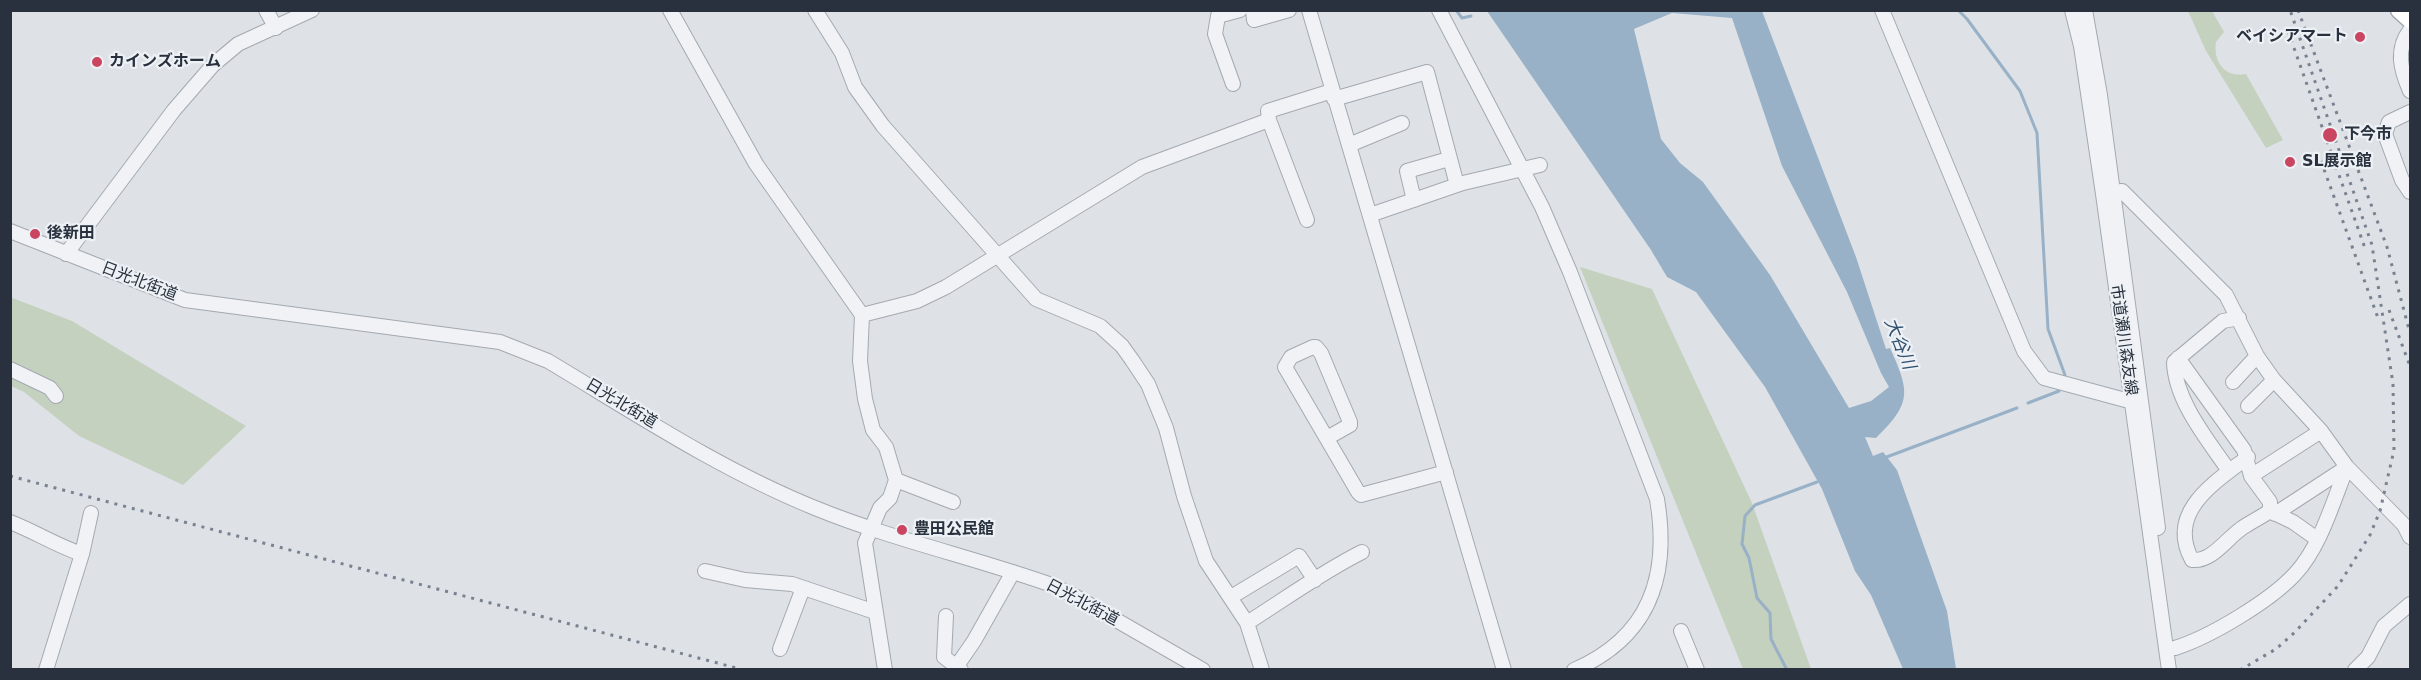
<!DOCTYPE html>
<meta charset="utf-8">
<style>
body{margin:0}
#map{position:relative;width:2421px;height:680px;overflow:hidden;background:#dee2e7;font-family:"DejaVu Sans",sans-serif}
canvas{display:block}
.frame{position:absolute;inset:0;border:12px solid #28313d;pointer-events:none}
</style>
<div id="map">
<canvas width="2421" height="680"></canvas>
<div class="frame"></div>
</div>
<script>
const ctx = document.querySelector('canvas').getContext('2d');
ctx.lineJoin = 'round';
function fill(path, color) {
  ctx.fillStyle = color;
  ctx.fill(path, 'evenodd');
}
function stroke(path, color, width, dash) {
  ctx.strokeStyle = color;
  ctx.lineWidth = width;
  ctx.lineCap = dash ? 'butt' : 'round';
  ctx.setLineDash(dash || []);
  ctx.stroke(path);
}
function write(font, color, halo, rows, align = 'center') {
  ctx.font = font + ' "DejaVu Sans","Noto Sans JP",sans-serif';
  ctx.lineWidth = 4.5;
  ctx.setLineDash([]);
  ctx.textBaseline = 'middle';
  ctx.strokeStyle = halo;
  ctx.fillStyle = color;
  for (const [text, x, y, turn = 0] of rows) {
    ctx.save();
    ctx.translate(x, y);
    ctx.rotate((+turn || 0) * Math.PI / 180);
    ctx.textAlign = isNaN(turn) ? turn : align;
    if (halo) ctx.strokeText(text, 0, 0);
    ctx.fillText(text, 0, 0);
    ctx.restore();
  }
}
fill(new Path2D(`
 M2188 11H2212L2224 32 2216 42C2213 62 2225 78 2246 74L2283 140 2266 148 2206 51Z
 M1580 267 1652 289 1752 503 1811 669H1743Z
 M10 297 72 321 246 426 183 485 79 436 24 392 11 386Z`), '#c4d1bf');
fill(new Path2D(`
 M1487 11H1762L1856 257 1886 349 1890 348C1910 392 1912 403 1876 438L1865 437 1873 456 1883 452 1897 470 1947 611 1956 669H1903L1871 595 1855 571 1822 489 1765 387 1696 292 1667 277 1651 250ZM1672 13 1732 18 1782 166 1847 292 1881 373 1889 387 1871 401 1849 408 1770 275 1703 182 1680 163 1661 139 1634 29Z`), '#99b1c7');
stroke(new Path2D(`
 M1456 10 1462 18 1471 16
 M1958 10 1967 19 2020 91 2037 133 2048 329 2065 375
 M2028 403 2059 391
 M1884 458 2017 408
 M1787 670 1771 639 1770 613 1757 598 1749 558 1742 544 1745 516 1755 505 1817 482`), '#99b1c7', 3);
const minor = new Path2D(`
 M266 10 276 28
 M670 10 756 164 862 315 860 361 865 399 873 430 886 447 896 480 890 498 880 508 865 543 885 670
 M815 10 842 53 855 87 883 126 1036 299 1100 326 1122 346 1132 360 1148 384 1166 428 1184 496 1206 561 1247 623 1262 670
 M1253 10 1254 20 1289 10
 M1309 10 1504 670
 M1439 10 1542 207 1570 272 1657 499C1670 576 1650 637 1574 670
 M1882 10 2024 351 2044 378 2140 404
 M2072 10 2081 46 2103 194 2169 670
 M2085 10 2100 95 2158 528
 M2410 30C2395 50 2401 70 2410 91
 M1233 84 1215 34 1218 16 1240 10
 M1334 99 1427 72 1457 185
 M2410 112 2389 122 2385 134 2402 180 2410 192
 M1269 120 1307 220
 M1349 145 1402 123
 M2104 194 2122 191 2226 295 2257 356 2274 380 2321 431 2347 467 2404 525 2410 537
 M1414 200 1407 171 1449 159
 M1370 215 1463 183 1540 165
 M10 231 185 300 500 342 548 361C635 413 721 470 815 508 891 539 972 557 1049 584L1071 594 1203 670
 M66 254 174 110 213 65 238 44 312 10
 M862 315 917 301 946 287 1142 167 1269 120 1268 111 1332 91
 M2178 358 2244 450 2251 476 2270 502V511
 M10 369 50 388 56 396
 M2233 382 2257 356
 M2248 406 2274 380
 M1327 438 1350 425V422L1321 353 1316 347H1313L1291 357 1285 367 1358 492 1361 495 1446 472
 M2248 457C2214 483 2166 512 2192 560 2212 562 2226 539 2242 528 2251 522 2261 517 2270 511L2293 522 2317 539
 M2229 471C2208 440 2175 401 2174 362L2223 321 2239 318
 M2251 476 2321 431
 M896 480 953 502
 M2275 514 2347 467
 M10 522C36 532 57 546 82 554
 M705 571 745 580 792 584 875 612
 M1231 597 1299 556 1315 580
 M946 616 944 657 961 670
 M1247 623C1285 599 1322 572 1362 552
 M1681 631 1697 670
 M2175 648C2210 637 2270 601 2295 574 2321 546 2333 501 2347 467
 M780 649 803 588
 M46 670 82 554 91 513
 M954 670 974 641 1013 572
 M2355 670 2368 657 2384 626 2410 604`);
const major = new Path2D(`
 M2399 10 2410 20`);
stroke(minor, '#a4a9b1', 16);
stroke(major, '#9ea7b2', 19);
stroke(minor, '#f0f2f6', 14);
stroke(major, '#fff', 16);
stroke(new Path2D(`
 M2298 10 2387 247 2410 333
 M2288 31 2366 251
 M2321 161 2378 318
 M2389 310 2410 366
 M10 476 744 670
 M2240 670 2276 649 2295 632 2338 586 2370 535 2380 511 2394 450 2393 384 2372 245 2290 10`), '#788290', 3, [3, 6]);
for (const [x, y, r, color] of [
 [2360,37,6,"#ca455f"],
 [97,62,6,"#ca455f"],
 [2330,135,8,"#ca455f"],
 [2290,162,6,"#ca455f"],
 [35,234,6,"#ca455f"],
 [902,530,6,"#ca455f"]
]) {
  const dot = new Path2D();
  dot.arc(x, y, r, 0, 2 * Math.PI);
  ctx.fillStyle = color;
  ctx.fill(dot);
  stroke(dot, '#edf1f5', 2);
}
write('bold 16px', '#28313d', '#edf1f5', [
 ["ベイシアマート",2348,37,"right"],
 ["カインズホーム",109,62],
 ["下今市",2344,135],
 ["SL展示館",2302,162],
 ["後新田",47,234],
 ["豊田公民館",914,530]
], 'left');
write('16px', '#28313d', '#edf1f5', [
 ["日光北街道",139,282,21],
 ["市道瀬川森友線",2123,340,82],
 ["日光北街道",621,404,31],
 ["日光北街道",1082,603,28]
]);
write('italic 18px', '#335170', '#edf1f5', [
 ["大谷川",1899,344,68]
]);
</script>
